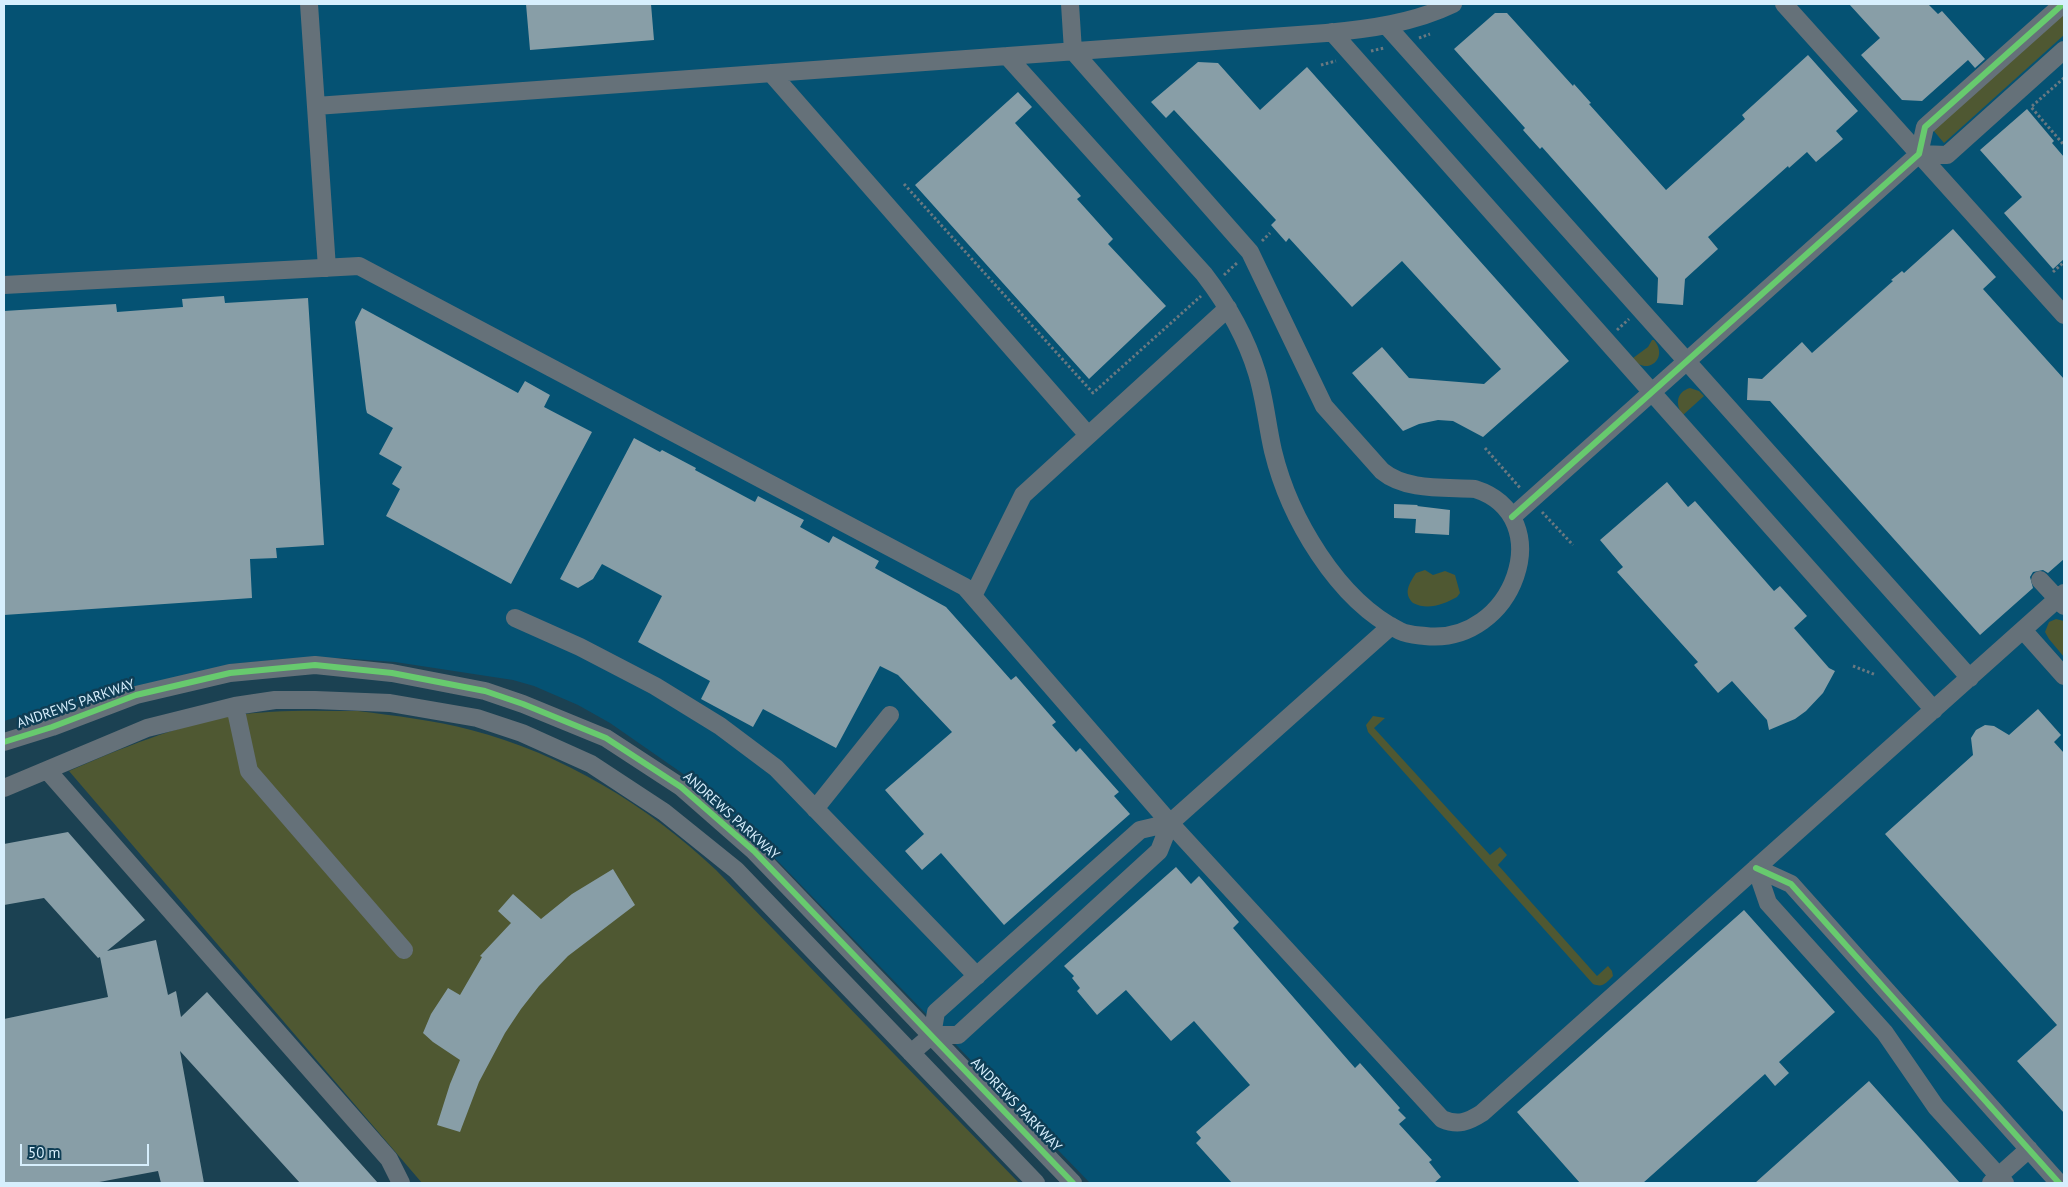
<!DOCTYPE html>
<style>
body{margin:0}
#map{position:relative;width:2068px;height:1187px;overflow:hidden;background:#1b4152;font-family:"PT Sans",sans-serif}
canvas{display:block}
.frame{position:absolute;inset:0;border:5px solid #d7effd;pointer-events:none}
.scale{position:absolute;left:20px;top:1144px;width:129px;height:22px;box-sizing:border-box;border:2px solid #d7effd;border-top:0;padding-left:6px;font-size:15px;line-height:18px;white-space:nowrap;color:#d7effd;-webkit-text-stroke:4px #0f3e55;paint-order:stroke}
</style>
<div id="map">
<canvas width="2068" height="1187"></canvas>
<div class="frame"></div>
<div class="scale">50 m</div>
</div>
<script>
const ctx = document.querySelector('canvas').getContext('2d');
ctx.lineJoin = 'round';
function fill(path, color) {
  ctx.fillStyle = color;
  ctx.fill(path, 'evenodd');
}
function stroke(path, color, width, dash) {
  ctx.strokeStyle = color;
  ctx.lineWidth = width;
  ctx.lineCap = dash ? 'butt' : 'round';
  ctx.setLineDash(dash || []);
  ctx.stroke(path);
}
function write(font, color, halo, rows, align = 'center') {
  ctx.font = font + ' "PT Sans",sans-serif';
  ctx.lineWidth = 5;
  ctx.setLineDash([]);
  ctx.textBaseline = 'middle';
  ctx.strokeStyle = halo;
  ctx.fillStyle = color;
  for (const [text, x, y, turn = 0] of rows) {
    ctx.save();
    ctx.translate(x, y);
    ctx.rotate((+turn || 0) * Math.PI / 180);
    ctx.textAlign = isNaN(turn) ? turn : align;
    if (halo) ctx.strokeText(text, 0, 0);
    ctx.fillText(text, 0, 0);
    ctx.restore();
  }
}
fill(new Path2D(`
 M4 4H2064V1183H1090L736 818 692 780 610 723 578 705 534 686 513 680 395 662 339 658 284 659 231 664 33 712 4 721Z`), '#055273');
fill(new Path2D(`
 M2064 13V35L1944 143 1933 130Z
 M1652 340H1654C1670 359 1645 377 1633 358L1648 347Z
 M1690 388 1699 391 1704 396 1683 415C1675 405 1676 392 1690 388Z
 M1425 570 1433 575 1445 571 1455 575 1460 593 1457 597C1444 604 1428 611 1413 603 1403 593 1409 584 1416 573Z
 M2056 619 2064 621V657L2049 639 2045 632 2049 622Z
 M358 711C396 716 434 720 471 730 563 754 647 805 716 870L1019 1183H422L69 771C122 748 175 726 232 716 274 709 316 711 358 711Z
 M1373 716 1385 718 1374 728 1490 855 1500 847 1507 855 1498 865 1597 976 1608 966 1612 971 1613 976C1606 983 1603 988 1593 984L1368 732 1366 725Z`), '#4f5832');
fill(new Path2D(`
 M526 4H651L654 40 530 50Z
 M1849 4H1928L1938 14 1942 11 1985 59 1975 68 1968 60 1922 101 1902 100 1861 55 1880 38Z
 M1495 13H1507L1573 86 1574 84 1591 103 1589 104 1666 190 1745 119 1742 115 1808 55 1858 111 1836 131 1843 139 1816 162 1807 152 1789 168 1788 166 1708 237 1718 249 1685 279 1683 305 1657 303 1658 278 1542 147 1540 149 1523 130 1525 128 1454 49Z
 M1198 62 1218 63 1260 110 1307 67 1569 361 1483 437 1453 421 1438 420 1419 424 1403 431 1352 373 1382 347 1409 378 1484 384 1501 369 1402 261 1352 307 1289 238 1286 242 1271 225 1276 220 1174 110 1166 118 1151 102Z
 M1018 92 1032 107 1015 123 1081 196 1077 199 1113 239 1108 244 1166 306 1089 379 915 185Z
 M2027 109 2054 141 2052 143 2064 157V259L2053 269 2004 213 2022 197 1980 150Z
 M1953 229 1996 277 1983 289 2064 379V559L2048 573 2043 570 2033 572 2030 577 2033 588 1980 635 1770 401 1747 400 1748 378 1762 379 1802 342 1812 353 1893 281 1891 280 1902 271 1904 273Z
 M224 296 225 303 308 298 324 545 276 548 277 558 250 559 252 598 4 615V311L116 304 117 312 183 307 182 299Z
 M362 308 518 393 525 381 550 395 544 407 592 432 511 584 386 516 400 489 392 484 402 467 379 454 393 428 367 413 366 409 355 322Z
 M634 438 660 452 662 450 696 468 695 470 755 502 758 496 804 520 800 527 829 543 833 536 879 561 875 568 946 607 1011 680 1016 676 1056 722 1052 725 1076 752 1080 748 1119 792 1114 796 1130 814 1004 925 941 853 922 870 905 851 924 834 885 790 952 732 898 675 880 666 836 748 763 709 753 727 701 699 710 681 638 642 662 596 602 564 593 579 578 588 560 579Z
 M1667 482 1688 507 1695 501 1774 591 1780 586 1807 616 1794 628 1829 668 1835 671 1823 693 1806 711 1795 719 1769 730 1767 720 1732 681 1718 693 1694 665 1698 662 1617 572 1623 567 1600 540Z
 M1394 504 1418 505 1417 506 1450 510 1449 535 1415 533 1416 519 1394 518Z
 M2038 709 2061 735 2054 742 2064 753V1113L2017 1061 2057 1025 1885 834 1973 755 1971 738 1976 730 1985 725 1994 726 2009 735Z
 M68 832 145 920 107 951 156 940 168 995 176 991 181 1017 207 992 378 1183H300L180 1051 204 1183H161L158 1171 94 1183H4V1019L108 997 100 957 98 958 44 898 4 905V844Z
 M1176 867 1191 884 1199 876 1239 922 1233 928 1355 1068 1360 1063 1400 1108 1398 1110 1406 1118 1399 1124 1432 1160 1429 1162 1441 1177 1434 1183H1232L1196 1143 1201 1138 1196 1132 1250 1085 1194 1021 1171 1041 1126 990 1097 1015 1077 991 1080 988 1072 978 1074 976 1064 966Z
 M613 869 635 905 568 956 539 986 521 1009 505 1033 479 1082 460 1132 437 1125 450 1084 460 1060 433 1042 423 1033 431 1014 448 988 460 995 482 957 480 956 511 923 498 911 513 894 541 919 572 894Z
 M1744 910 1835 1012 1779 1062 1789 1073 1775 1086 1765 1074 1643 1183H1580L1517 1112Z
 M1869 1081 1960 1183H1755Z`), '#889ea7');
stroke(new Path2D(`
 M1419 38 1430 34
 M1371 51 1384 48
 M1321 65 1336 61
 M2064 78 2031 107 2064 145
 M904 184 1093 393 1201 296
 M1262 241 1270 233
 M2053 272 2064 262
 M1224 275 1238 262
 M1617 330 1629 319
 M1485 448 1521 489
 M1542 512 1573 545
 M1853 666 1876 675`), '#6a7981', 3, [2.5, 2.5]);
stroke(new Path2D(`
 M309 4 327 268
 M1784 4 2064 315
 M1386 25 1970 678
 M1332 32 1934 710
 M1007 56 1204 274C1227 304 1246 337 1257 373 1265 399 1267 425 1273 451 1289 517 1337 600 1400 631 1408 635 1417 635 1425 636 1514 646 1560 516 1475 489 1445 487 1406 491 1382 471L1324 406 1250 252 1073 51 1070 4
 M771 73 1088 435
 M316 106 1326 33C1369 29 1414 23 1453 4
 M1919 154 1947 155 2064 50
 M4 285 359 266 965 587 1170 823 1442 1119C1458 1126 1468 1122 1482 1113L2064 593
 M1512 517 1919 154 1925 127 2063 4
 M2040 580 2064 606
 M973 596 1023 495 1228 308
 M515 618 580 647 655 686 720 726 776 768 977 976
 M2023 630 2064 676
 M235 706 249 771 404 950
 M4 742 52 727 136 695 230 673 315 665 392 673 485 691 523 704 606 738 681 787 754 851 1073 1183
 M47 770 389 1159 401 1183
 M4 788 147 728 235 706 275 700H315L390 703 477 718 522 733 591 764 664 812 736 870 1036 1183
 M815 809 890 715
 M1756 868 1791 884 2059 1183
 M1756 868 1768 903 1885 1033 1936 1107 2005 1183
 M932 1035 936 1012 1140 830 1170 823
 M911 1053 932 1035H958L1159 851 1170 823 1391 626
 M1991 1183 2029 1149`), '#657179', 18);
stroke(new Path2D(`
 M1512 517 1919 154 1925 127 2063 4
 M4 742 52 727 136 695 230 673 315 665 392 673 485 691 523 704 606 738 681 787 754 851 1073 1183
 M1756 868 1791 884 2059 1183`), '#67ca6e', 6);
write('14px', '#d7effd', '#0f3e55', [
 ["ANDREWS PARKWAY",76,704,-19],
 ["ANDREWS PARKWAY",731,816,42],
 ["ANDREWS PARKWAY",1016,1105,46]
]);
</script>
